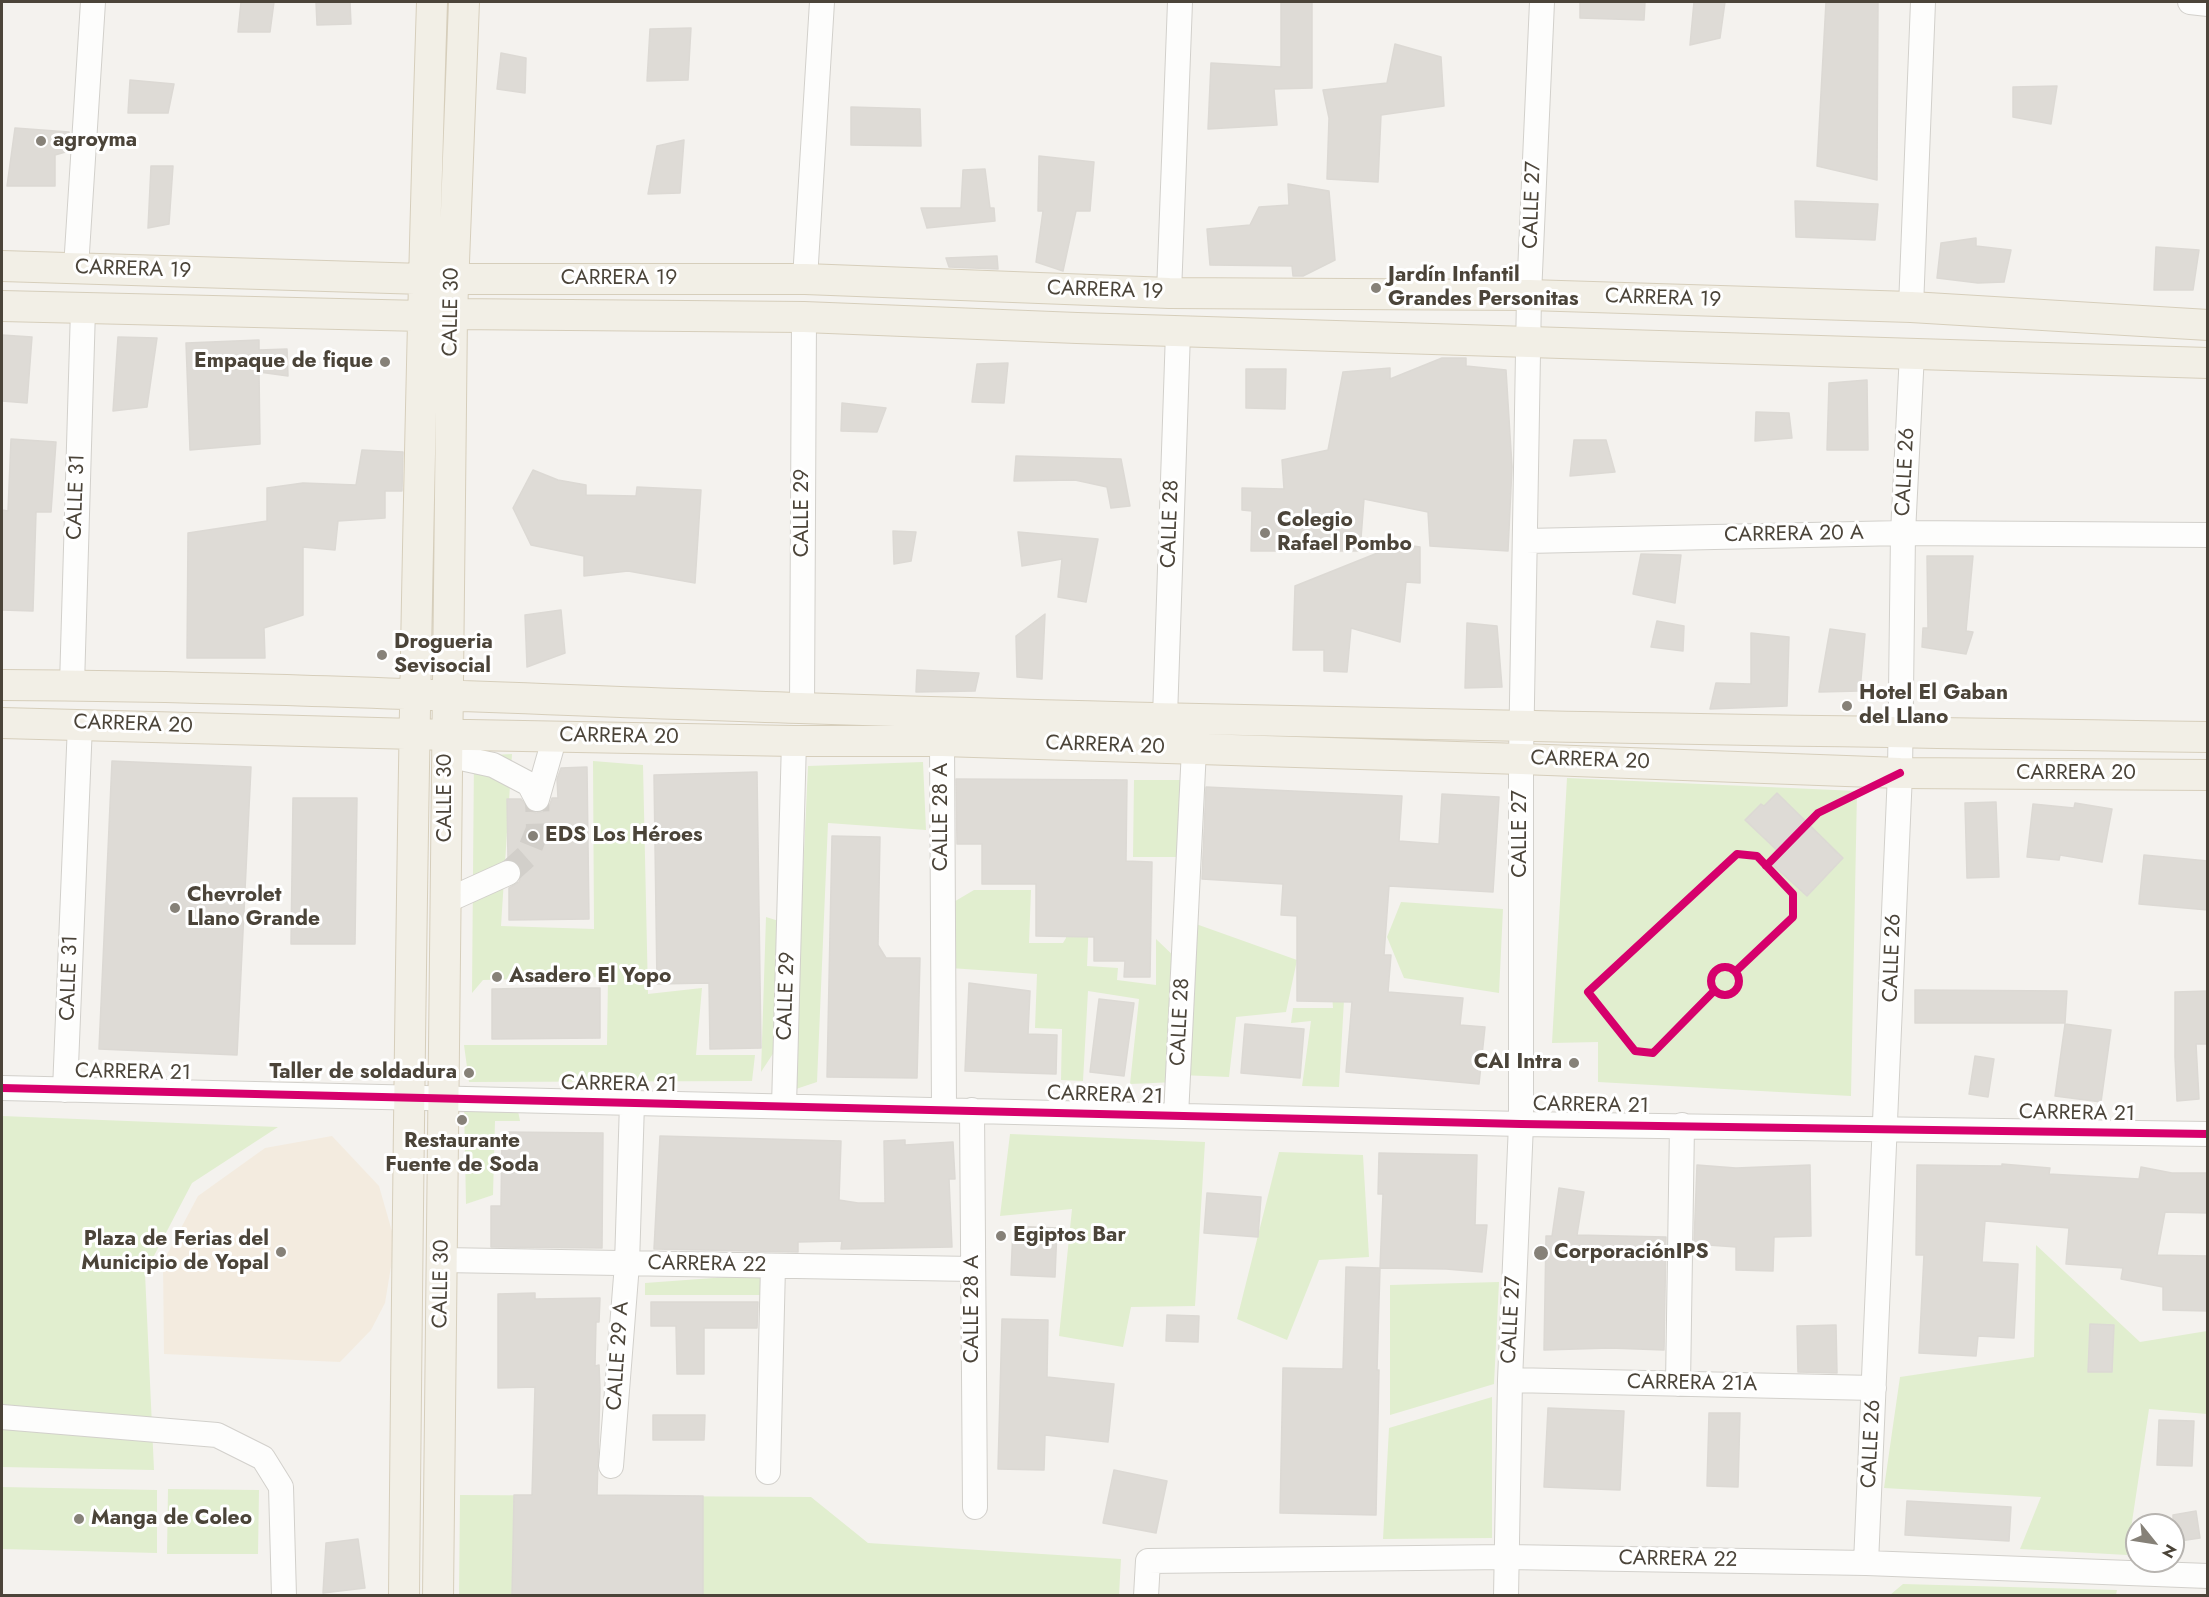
<!DOCTYPE html>
<meta charset="utf-8">
<style>
body{margin:0}
#map{position:relative;width:2209px;height:1597px;overflow:hidden;background:#f4f2ee;font-family:Jost,sans-serif}
canvas{display:block}
.frame{position:absolute;inset:0;border:3px solid #4b4439;pointer-events:none}
.north{position:absolute;left:2125px;top:1513px;width:60px;height:60px;box-sizing:border-box;background:#fff;border:2px solid #b7b4b0;border-radius:50%;rotate:120deg;font-size:16px;font-weight:700;line-height:24px;text-align:center;color:#4b4439}
.north::after{content:'';display:block;margin:auto;width:21px;height:27px;background:#868178;clip-path:polygon(50% 0,100% 100%,50% 72%,0 100%)}
</style>
<div id="map">
<canvas width="2209" height="1597"></canvas>
<div class="frame"></div>
<div class="north">N</div>
</div>
<script>
const ctx = document.querySelector('canvas').getContext('2d');
ctx.lineJoin = 'round';
function fill(path, color) {
  ctx.fillStyle = color;
  ctx.fill(path, 'evenodd');
}
function stroke(path, color, width, dash) {
  ctx.strokeStyle = color;
  ctx.lineWidth = width;
  ctx.lineCap = dash ? 'butt' : 'round';
  ctx.setLineDash(dash || []);
  ctx.stroke(path);
}
function write(font, color, halo, rows, align = 'center') {
  ctx.font = font + ' Jost,sans-serif';
  ctx.lineWidth = 6;
  ctx.setLineDash([]);
  ctx.textBaseline = 'middle';
  ctx.strokeStyle = halo;
  ctx.fillStyle = color;
  for (const [text, x, y, turn = 0] of rows) {
    ctx.save();
    ctx.translate(x, y);
    ctx.rotate((+turn || 0) * Math.PI / 180);
    ctx.textAlign = isNaN(turn) ? turn : align;
    if (halo) ctx.strokeText(text, 0, 0);
    ctx.fillText(text, 0, 0);
    ctx.restore();
  }
}
fill(new Path2D(`
 M332 1136 379 1186 395 1242 385 1303 371 1330 340 1362 164 1354 163 1262 198 1196 265 1148Z`), '#f3ebdf');
fill(new Path2D(`
 M512 754 501 926 594 929 593 761 643 765 648 994 702 988 696 1055H755L752 1081 469 1082 464 1045H607L608 977 483 980 472 993 474 756Z
 M923 762 926 830 828 823 817 1082 793 1090 808 766Z
 M1567 778 1857 791 1851 1096 1598 1082V1042L1552 1043Z
 M1134 780H1181L1180 857H1133Z
 M974 890H1031L1029 943H1063L1066 938V896L1090 894 1087 966 1118 968 1117 980 1156 985V939L1179 961 1176 1082 1130 1084 1139 999 1088 991 1083 1081 1061 1080 1062 1029 1035 1028 1037 974 950 968 952 903Z
 M1401 902 1503 909 1499 993 1404 978 1387 937Z
 M766 917 782 922 778 1046 761 1072Z
 M1196 924 1297 960 1286 1012 1236 1017 1229 1077 1180 1075Z
 M1328 939 1347 948 1339 1087 1302 1086 1311 1021 1291 1023 1293 1008H1333Z
 M464 1106H517L520 1121H495L493 1195 466 1204Z
 M2 1116 278 1127 192 1183 145 1273 154 1470 2 1467Z
 M1010 1134 1205 1142 1195 1306 1131 1307 1123 1347 1059 1336 1072 1209 1000 1216Z
 M1279 1152 1363 1155 1369 1257 1319 1260 1287 1340 1237 1319Z
 M2036 1245 2140 1342 2207 1331V1414L2149 1409 2127 1555 2020 1549 2041 1497 1884 1488 1900 1377 2034 1357Z
 M768 1274 766 1295H645V1283Z
 M1499 1282 1494 1384 1390 1415V1285Z
 M1492 1397V1538L1383 1539 1389 1428Z
 M2 1487 157 1490V1553L2 1549Z
 M168 1489 259 1490 258 1554H167Z
 M460 1495 811 1497 868 1543 1121 1559 1119 1595 459 1596Z
 M1903 1584 2117 1590 2116 1595H1890Z`), '#e1eecf');
const building = new Path2D(`
 M241 2H274L270 32H238Z
 M316 2H350L351 24 317 25Z
 M1281 2H1312V88L1274 89 1277 125 1208 129 1211 63 1281 67Z
 M1580 2H1645L1644 20 1580 18Z
 M1694 2H1725L1720 38 1690 45Z
 M1826 2H1878L1877 180 1817 166Z
 M691 28 688 80 647 81 650 29Z
 M1395 44 1441 57 1444 106 1381 115 1378 182 1327 179 1329 118 1323 90 1387 83Z
 M501 53 526 58 525 93 497 89Z
 M130 80 174 84 168 113H128Z
 M2057 86 2051 124 2013 117V87Z
 M851 107 920 109 921 146 851 145Z
 M15 128 69 132V151L55 155V186H7Z
 M684 140 680 193 648 194 657 146Z
 M1039 156 1094 162 1090 211H1076L1063 271 1036 262 1043 211H1038Z
 M151 166H173L169 224 148 228Z
 M985 169 990 208H994L995 221 927 228 921 208H961L963 170Z
 M1288 184 1329 191 1335 260 1303 276H1293L1292 266 1210 265 1207 229 1250 225 1259 207 1289 205Z
 M1795 201 1878 204 1875 240 1796 237Z
 M1976 238V246L2011 250 2004 282 1978 283 1937 278 1941 243Z
 M2156 247 2199 250 2193 290H2154Z
 M997 256 998 269 949 267 946 258Z
 M2 335 32 337 27 403 2 401Z
 M118 337 157 338 147 407 113 411Z
 M259 340V350L287 349 288 376 259 372 260 444 190 450 186 343Z
 M1442 358H1466V366L1506 370 1512 467 1508 551 1430 546 1428 512 1364 499 1360 551H1251L1252 511 1242 510V488L1284 489 1282 460 1328 450 1343 372 1390 368V379Z
 M1008 363 1004 403 972 402 977 364Z
 M1246 369H1286L1285 409 1246 408Z
 M1867 380 1868 450H1827L1829 383Z
 M842 403 886 408 877 432 841 431Z
 M1756 412 1789 413 1792 438 1755 441Z
 M11 439 56 442 51 512H36L33 611 2 610V510L8 511Z
 M1574 440H1606L1615 472 1570 476Z
 M362 450 403 452 402 491H385V518L338 521 335 550 303 547V615L264 628 265 658H187L188 533 267 521V488L303 483 356 485Z
 M1016 456 1121 459 1130 506 1111 508 1107 487 1075 480 1014 481Z
 M533 470 558 480 586 485V495L636 496 637 487 701 490 695 583 628 571 584 576V556L531 545 513 508Z
 M893 531 916 532 911 561 894 564Z
 M1018 532 1098 539 1086 602 1058 597 1062 559 1022 566Z
 M1400 544 1420 547V583L1406 582 1400 642 1351 628 1347 672 1324 671V650H1293L1295 586Z
 M1641 554 1681 555 1675 603 1633 594Z
 M1927 556H1973L1966 631 1973 632 1966 654 1922 647 1923 628H1928Z
 M561 610 565 653 527 667 525 615Z
 M1045 614 1042 679 1017 677 1016 636Z
 M1657 621 1684 626 1683 651 1651 647Z
 M1467 623 1497 626 1502 687 1465 688Z
 M1830 629 1865 634 1860 691 1819 692Z
 M1751 633 1789 637 1787 706 1710 709 1716 683 1751 684Z
 M917 670 979 673 975 691 916 692Z
 M112 761 251 767 237 1055 99 1049Z
 M587 767 589 919 509 920V888L519 882 522 874 521 868 517 862 508 859 507 799H521L530 811 536 813 543 812 549 807 552 798H558L557 779 561 768Z
 M757 772 761 1048 710 1049 709 983 657 984 654 775Z
 M956 779 1127 780 1126 861 1152 862 1150 977H1124L1125 961H1094V937L1036 936V884H982V844H957Z
 M1206 787 1402 796 1399 841 1439 844 1442 794 1499 797 1493 892 1389 886 1384 955H1391L1388 992 1463 998 1460 1025 1485 1027 1479 1084 1346 1072 1352 1002 1297 1001V916L1281 915 1283 884 1202 879Z
 M1777 793 1843 858 1807 896 1773 865 1782 855 1745 820 1761 804 1764 806Z
 M293 798H357L355 944H291Z
 M1996 802 1999 877 1967 878 1965 803Z
 M2075 803 2112 809 2102 862 2060 855 2059 860 2027 857 2033 804 2074 808Z
 M832 836 880 837 878 945 886 958H920L917 1078 827 1077Z
 M2144 855 2208 861V910L2139 904Z
 M969 983 1030 991 1028 1034 1057 1035 1056 1074 965 1071Z
 M543 988H600V1038L492 1039V989Z
 M1915 990 2067 991 2065 1023H1915Z
 M2208 991V1044H2196L2199 1099 2177 1101 2175 1057V992Z
 M1099 999 1134 1003 1124 1076 1090 1072Z
 M1245 1024 1304 1029 1300 1078 1241 1073Z
 M2065 1024 2111 1030 2101 1102 2055 1096Z
 M1975 1056 1994 1059 1988 1097 1969 1094Z
 M502 1132 603 1133 602 1248 491 1247V1206H501Z
 M660 1136 841 1141 839 1200 858 1203H885L884 1141 905 1140V1145L953 1142 955 1179H949L952 1247 841 1249 842 1241 798 1242V1252L654 1249Z
 M1379 1153 1477 1155 1475 1225H1487L1482 1272 1446 1269 1380 1268 1383 1194H1378Z
 M2002 1164 2050 1168 2049 1174 2139 1179 2141 1167 2172 1173H2208V1213L2165 1212 2157 1255 2208 1256V1311L2163 1310V1287L2121 1279 2123 1268 2066 1264 2069 1228 1985 1221 1982 1262 2018 1264 2014 1338 1978 1336 1976 1356 1919 1353 1924 1255H1916L1917 1165 2002 1166Z
 M1697 1165 1736 1168 1810 1165 1811 1236 1774 1237 1773 1271 1736 1270V1247L1694 1244Z
 M1559 1188 1584 1192 1577 1235 1666 1237 1664 1350 1610 1348 1544 1350 1546 1236H1552Z
 M1207 1193 1261 1197 1258 1237 1204 1233Z
 M1013 1226 1057 1228 1055 1277 1011 1275Z
 M1346 1267 1380 1268 1377 1370H1379L1376 1515 1280 1513 1283 1368 1343 1369Z
 M535 1293V1299L600 1298 599 1322H596L595 1366 599 1365 600 1389 597 1495 703 1496V1596H512L514 1495H532L535 1387 498 1388V1294Z
 M651 1302H758L757 1328H704V1374H677L676 1326H651Z
 M1167 1315 1199 1316 1198 1342 1166 1341Z
 M1002 1319 1048 1320 1047 1377 1114 1384 1108 1442 1045 1435 1044 1470 998 1469Z
 M2090 1324 2114 1325 2112 1372H2088Z
 M1836 1325 1837 1373 1798 1372 1797 1326Z
 M1548 1408 1624 1411 1620 1490 1544 1487Z
 M1709 1413H1740L1738 1487 1707 1486Z
 M653 1415H705L704 1440H653Z
 M2159 1420 2194 1421 2192 1466 2157 1465Z
 M1114 1470 1167 1481 1156 1533 1103 1523Z
 M1907 1501 2011 1507 2009 1541 1905 1535Z
 M2196 1511 2200 1538 2173 1542V1515Z
 M358 1539 365 1588 323 1593 326 1543Z`);
fill(building, '#dedbd6');
stroke(building, '#dcd9d4', 1.5);
stroke(new Path2D(`
 M508 873 527 856 538 829 537 799`), '#d2cfca', 24, [24, 12]);
const minor = new Path2D(`
 M2190 2 2208 4
 M76 268 93 2
 M805 279 822 2
 M1169 293 1180 2
 M1911 307 1923 2
 M1526 541 1903 533 2208 535
 M72 685 83 309
 M802 708 804 317
 M1165 717 1178 332
 M942 741 944 1109
 M447 755 493 765 529 784 537 799
 M537 799 555 736
 M446 901 508 873
 M2 1088 1521 1124 2208 1134
 M65 1090 80 724
 M784 1106 794 741
 M972 1110 975 1507
 M1176 1116 1194 749
 M442 1260 973 1269
 M1510 1380 1874 1388
 M1678 1384 1682 1125
 M2 1417 217 1435 263 1458 281 1487 284 1596
 M611 1466 627 1264 632 1103
 M768 1472 773 1266
 M1866 1563 1900 773 1903 533 1912 353
 M1146 1596 1148 1561 1507 1557 1866 1563 2208 1576
 M1506 1596 1510 1380 1521 1124V759L1529 295 1542 2`);
const major = new Path2D(`
 M2 266 423 279H805L1169 293 1529 295 1911 307 2208 325
 M2 306 423 316 452 314 804 317 1077 328 2208 363
 M2 685C268 686 534 700 800 708 1269 723 1738 730 2208 737
 M2 723 415 734 794 741H942L1521 759 1900 773 2208 775
 M404 1596C409 1064 415 533 432 2
 M438 1596 452 314 464 2`);
stroke(minor, '#d2d0cb', 26);
stroke(major, '#d6cebb', 32);
stroke(minor, '#fdfdfc', 24);
stroke(major, '#f2efe6', 30);
stroke(new Path2D(`
 M1766 866 1818 813 1900 773
 M1711 981a14 14 0 1 1 28 0a14 14 0 1 1-28 0Z
 M1714 991 1653 1053 1635 1051 1588 992 1737 854 1757 856 1793 894V917L1736 971
 M2 1088 1521 1124 2208 1134`), '#d6006c', 8);
for (const [x, y, r, color] of [
 [41,141,6,"#868178"],
 [1376,288,6,"#868178"],
 [385,362,6,"#868178"],
 [1265,533,6,"#868178"],
 [382,655,6,"#868178"],
 [1847,706,6,"#868178"],
 [533,836,6,"#868178"],
 [175,908,6,"#868178"],
 [497,977,6,"#868178"],
 [1574,1063,6,"#868178"],
 [469,1073,6,"#868178"],
 [462,1120,6,"#868178"],
 [1001,1236,6,"#868178"],
 [281,1252,6,"#868178"],
 [1541,1253,8,"#868178"],
 [79,1519,6,"#868178"]
]) {
  const dot = new Path2D();
  dot.arc(x, y, r, 0, 2 * Math.PI);
  ctx.fillStyle = color;
  ctx.fill(dot);
  stroke(dot, '#fff', 2);
}
write('bold 21px', '#4b4439', '#fff', [
 ["agroyma",53,141],
 ["Jardín Infantil",1388,276],
 ["Grandes Personitas",1388,300],
 ["Empaque de fique",373,362,"right"],
 ["Colegio",1277,521],
 ["Rafael Pombo",1277,545],
 ["Drogueria",394,643],
 ["Sevisocial",394,667],
 ["Hotel El Gaban",1859,694],
 ["del Llano",1859,718],
 ["EDS Los Héroes",545,836],
 ["Chevrolet",187,896],
 ["Llano Grande",187,920],
 ["Asadero El Yopo",509,977],
 ["CAI Intra",1562,1063,"right"],
 ["Taller de soldadura",457,1073,"right"],
 ["Restaurante",462,1142,"center"],
 ["Fuente de Soda",462,1166,"center"],
 ["Egiptos Bar",1013,1236],
 ["Plaza de Ferias del",269,1240,"right"],
 ["Municipio de Yopal",269,1264,"right"],
 ["CorporaciónIPS",1554,1253],
 ["Manga de Coleo",91,1519]
], 'left');
write('21px', '#4b4439', '#fff', [
 ["CALLE 27",1533,205,-88],
 ["CARRERA 19",133,270,2],
 ["CARRERA 19",619,279],
 ["CARRERA 19",1105,291,2],
 ["CARRERA 19",1663,299,2],
 ["CALLE 30",452,312,-89],
 ["CALLE 26",1906,472,-87],
 ["CALLE 31",77,497,-88],
 ["CALLE 29",803,513,-90],
 ["CALLE 28",1171,524,-88],
 ["CARRERA 20 A",1794,535,-1],
 ["CARRERA 20",133,725,2],
 ["CARRERA 20",619,737,1],
 ["CARRERA 20",1105,746,2],
 ["CARRERA 20",1590,761,2],
 ["CARRERA 20",2076,774],
 ["CALLE 30",446,798,-90],
 ["CALLE 28 A",942,817,-90],
 ["CALLE 27",1521,834,-90],
 ["CALLE 26",1893,958,-88],
 ["CALLE 31",70,978,-88],
 ["CALLE 29",787,996,-88],
 ["CALLE 28",1181,1022,-87],
 ["CARRERA 21",133,1073,1],
 ["CARRERA 21",619,1085,1],
 ["CARRERA 21",1105,1096,2],
 ["CARRERA 21",1591,1106,1],
 ["CARRERA 21",2077,1114,1],
 ["CARRERA 22",707,1265,1],
 ["CALLE 30",442,1284,-89],
 ["CALLE 28 A",973,1309,-90],
 ["CALLE 27",1512,1320,-87],
 ["CALLE 29 A",619,1356,-86],
 ["CARRERA 21A",1692,1384,1],
 ["CALLE 26",1872,1444,-87],
 ["CARRERA 22",1678,1560,1]
]);
</script>
